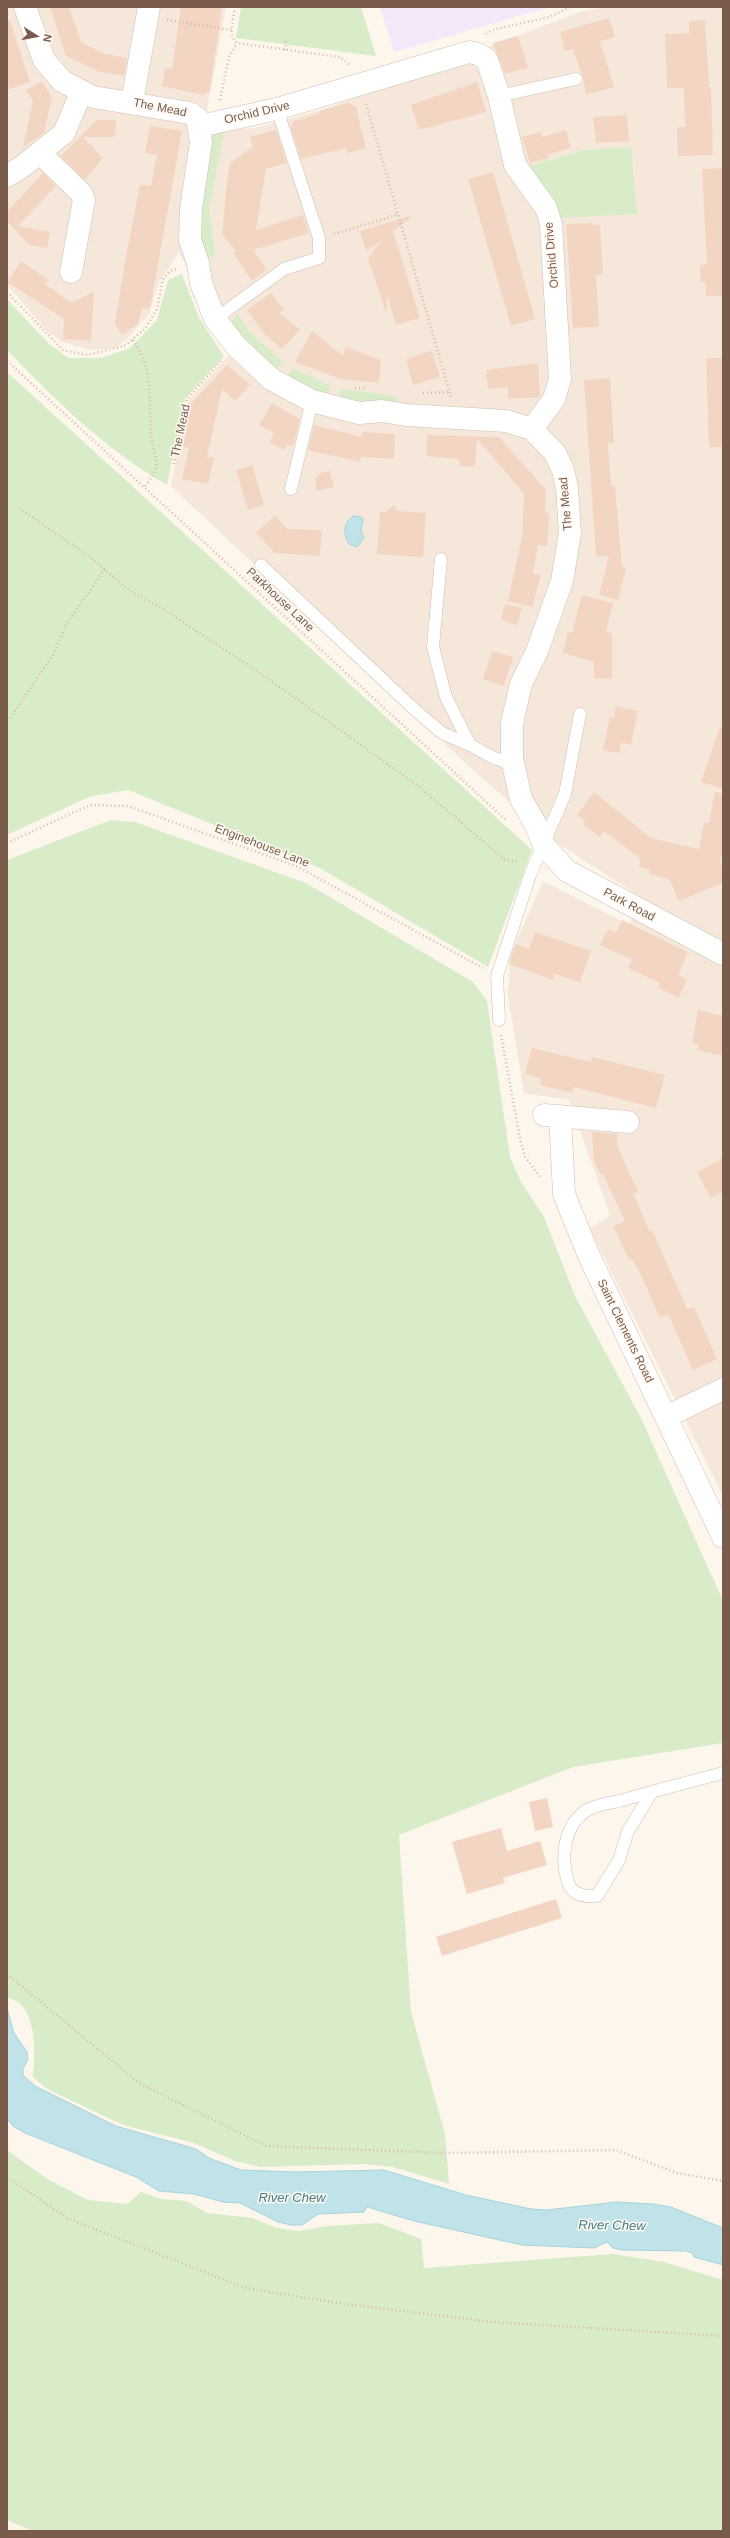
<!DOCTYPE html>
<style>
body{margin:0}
#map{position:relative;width:730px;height:2538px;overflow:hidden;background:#fdf6ec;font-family:Arial,sans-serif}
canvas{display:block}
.frame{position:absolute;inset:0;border:8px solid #7a5c4d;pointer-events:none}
.north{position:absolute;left:16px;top:16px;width:40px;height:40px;-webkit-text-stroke:3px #fffaf3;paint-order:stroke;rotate:101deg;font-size:11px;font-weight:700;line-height:16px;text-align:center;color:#7a5c4d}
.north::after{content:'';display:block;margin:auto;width:14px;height:18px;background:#7a5c4d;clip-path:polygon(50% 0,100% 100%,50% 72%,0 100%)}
</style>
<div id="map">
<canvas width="730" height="2538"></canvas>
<div class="frame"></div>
<div class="north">N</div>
</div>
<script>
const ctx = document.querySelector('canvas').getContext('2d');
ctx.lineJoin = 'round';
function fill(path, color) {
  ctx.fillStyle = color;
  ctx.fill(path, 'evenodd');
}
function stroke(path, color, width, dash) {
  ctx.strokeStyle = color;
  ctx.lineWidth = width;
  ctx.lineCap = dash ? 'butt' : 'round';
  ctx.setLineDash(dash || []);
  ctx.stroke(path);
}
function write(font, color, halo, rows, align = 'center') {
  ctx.font = font + ' Arial,sans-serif';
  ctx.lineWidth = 3;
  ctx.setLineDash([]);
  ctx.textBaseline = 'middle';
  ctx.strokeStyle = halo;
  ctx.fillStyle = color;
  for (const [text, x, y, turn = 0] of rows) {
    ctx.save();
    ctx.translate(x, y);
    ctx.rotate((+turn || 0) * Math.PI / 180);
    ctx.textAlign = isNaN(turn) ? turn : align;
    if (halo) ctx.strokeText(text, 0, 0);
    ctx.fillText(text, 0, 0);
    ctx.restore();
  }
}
fill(new Path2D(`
 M7 7H226L203 131 255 128 325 109 580 12 606 7H723V1496L590 1229 610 1215 569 1100 524 1093 508 995 510 955 543 881 629 925 642 898 554 841 473 770 171 486 188 401 230 354 179 252 159 282 149 314 128 338 116 348 90 350 62 342 49 333 7 285Z`), '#f5e8da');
fill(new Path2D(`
 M380 7H550L394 52Z`), '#f3e8fa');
fill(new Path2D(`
 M241 7H361L376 56 236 38Z
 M224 132 209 207 215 256 203 259 199 211 211 138 214 134Z
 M631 147 637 214 559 218 527 167 584 150Z
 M182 274 199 318 224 356 185 399 167 485C107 451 55 400 7 350V299L49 344 69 358H101L130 348 157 320 168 280Z
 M238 314 249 331 284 363 274 369 242 339 231 322Z
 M293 369 331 386 325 396 289 379V373Z
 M7 372 532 850 488 967 318 867 128 790 89 797 7 835Z
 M341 389 396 396 398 406 338 400Z
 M111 820 135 822 306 883 473 982 487 1001 510 1157 521 1182 544 1217 575 1296 641 1418 723 1601V1743L573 1767 399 1835 411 2012 445 2134 449 2184 393 2167 364 2164 261 2167 235 2161 194 2143 123 2125 49 2090 33 2077C35 2055 37 2022 21 2005 18 2001 11 1999 7 1997V860Z
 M7 2150 49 2180 88 2200 127 2204 141 2192 161 2199 187 2201 207 2213 253 2218 277 2228 299 2231 328 2226 379 2223 421 2239 424 2268 613 2254 664 2262 723 2280V2531H32L7 2520Z`), '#d8ecc9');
const water = new Path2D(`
 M353 516 361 517 363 519 361 531 364 538 357 547 349 544C343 534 343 523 353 516Z
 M7 2008 14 2033 27 2052 28 2059 23 2069V2075L35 2086 116 2126 196 2149 209 2158 241 2170 295 2172 384 2170 466 2195 531 2209 547 2210 616 2202 653 2204 671 2207 723 2228V2265L694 2257 692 2253 686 2251 623 2250 613 2248 607 2242 594 2248 522 2245 414 2221 367 2207 364 2212 318 2214 302 2225H291L278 2222 240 2203 223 2202 194 2194 159 2191 136 2177 25 2133 13 2126 7 2119Z`);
fill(water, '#bfe3e8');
stroke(water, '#a5d3da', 1);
fill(new Path2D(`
 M50 7H69L81 42 105 54 127 58 124 76 97 71 66 56Z
 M181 7H222L210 90 203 95 162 86 165 68 172 69Z
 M609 18 615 37 600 41 614 87 586 95 583 77 573 49 565 51 560 32Z
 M705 20 709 87H711L713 155 678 156 677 127H685L684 88H667L665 34 689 33V21Z
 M7 21H10L30 82 7 90Z
 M518 36 528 68 505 74 493 43Z
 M42 81 52 97 44 133 23 147 33 101 26 90Z
 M477 82 486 112 419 130 411 105Z
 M348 103 356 107 366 148 348 153 346 148 301 159 290 126 293 125 292 122 320 113 319 111Z
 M627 115 629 141 596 143 593 117Z
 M97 120H116L115 137H83L103 158 85 180 61 156Z
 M150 126 182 131 150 309 142 308 138 324 122 335 115 324 126 256 140 185 151 186 157 155 145 153Z
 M276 130 287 163 266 169 256 230 303 215 309 233 253 250 267 270 252 281 233 253 236 251 222 234 227 182 230 163 253 147 250 137Z
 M566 130 571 148 547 155 548 158 530 163 522 137 541 132 542 137Z
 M723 168V296H706V282H701L700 265 707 264 702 169Z
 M493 172 535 319 511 326 468 179Z
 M43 173 56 186 18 226 50 232 47 248 29 245 7 221V212Z
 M410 216 411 218 393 231 420 318 396 325 387 295 386 313 368 258 382 240 366 251 360 231Z
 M593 223V226L600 224 603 275H596L599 327 573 328 566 224Z
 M21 261 48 280 45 284 72 303 94 291 91 341 63 339 64 319 7 282Z
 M271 293 284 310 279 313 300 330 282 349 263 333 247 310Z
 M312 331 343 356 346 347 381 360 379 383 341 379 295 362Z
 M432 351 440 377 413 385 406 359Z
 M706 358H723V447H709Z
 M538 363 540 397 508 399V387L488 389 486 370Z
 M227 365 250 385 235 401 222 389 207 457 214 458 208 484 182 479 189 448 183 447 191 404Z
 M610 378 614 443H608L611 486H615L622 567 626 568 618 600 599 595 609 556 596 557 584 380Z
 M272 403 300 419 293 446 287 445 284 450 270 442 274 433 259 425Z
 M314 425 362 437V432L395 434 394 459 361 457 360 462 308 450Z
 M427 435 499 437 546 490 545 512 549 513 547 546 538 545 533 573 541 575 532 607 508 601 522 537 524 493 477 439 475 467 459 466V459L426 456Z
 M252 465 264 505 248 510 236 470Z
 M330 471 334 487 317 491 315 479 320 473Z
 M394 505 397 511 426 513 423 557 377 554 380 512H385Z
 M275 515 287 529 322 530 320 556 275 553 256 533Z
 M582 595 613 603 606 632 612 633V679L594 678V662L563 653 568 632 572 633Z
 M505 604 522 608 517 625 501 620Z
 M492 651 513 657 504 686 483 679Z
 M616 706 638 711 631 745 621 743 619 753 603 750 610 717 614 718Z
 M720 727 723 728V789L701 782Z
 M594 792 651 838 699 849 704 823H709L715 792 723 793V854L720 861 723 868V883L679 901 669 879 649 874 650 870 639 867 641 859 604 831 600 837 583 824 585 821 577 815Z
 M622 920 688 952 678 975 687 979 679 998 658 988 660 983 628 968 632 960 600 945 608 929 616 933Z
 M535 932 591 951 580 982 555 974 553 980 509 964 516 944 529 949Z
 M698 1010 723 1016V1056L697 1050 699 1044 692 1043Z
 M532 1048 591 1062 592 1057 665 1075 656 1108 574 1087 572 1093 540 1085 541 1079 525 1073Z
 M592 1132 617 1134 618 1148 638 1192 633 1194 650 1231 652 1230 687 1309 694 1307 717 1359 693 1370 668 1314 660 1318 638 1269 632 1259 629 1260 613 1226 625 1221 603 1174 601 1175 594 1161Z
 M723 1158V1192L711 1198 697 1172Z
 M547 1798 553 1827 535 1831 529 1802Z
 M501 1828 507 1851 540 1841 547 1865 503 1878 505 1883 467 1894 452 1842Z
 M556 1899 562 1918 442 1956 436 1937Z`), '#f3d5c3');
const service = new Path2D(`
 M499 96 576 79
 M215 319 284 269 319 258V238L277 109
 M291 489 312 401
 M441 559 433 647 446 697 470 745 492 757 513 765
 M261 565 415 710 442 733 470 745
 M499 1020 497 976 530 875 565 794 580 714
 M652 1792 628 1831 619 1860 597 1896C585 1897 572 1895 568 1882 560 1857 564 1825 587 1810 596 1805 610 1803 620 1801 654 1791 688 1782 723 1773`);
const minor = new Path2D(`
 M25 7 44 60 62 81 93 97 190 113 197 118 201 142 191 209 190 240 198 263 201 283 215 319 236 346 271 379 312 401 359 413 382 411 406 415 506 421 532 429 555 453 563 470 567 488 570 533 562 581 537 651 521 684 512 723V759L521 799 536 825 544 846 567 871 723 954
 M132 102 149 7
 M200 126 277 109 469 52 478 54 487 60 499 96 515 165 546 208 551 224 560 379 554 399 532 429
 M40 153 81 193 84 200 71 272
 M7 176 23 166 64 133 81 93
 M544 1115 628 1122
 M560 1116 564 1194 589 1256 723 1537
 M666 1417 723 1389`);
stroke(service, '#d1beb0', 13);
stroke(minor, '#d1beb0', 23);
stroke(new Path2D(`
 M235 7C234 19 227 34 237 43L340 57 351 66
 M167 20 232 30
 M486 34 492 30 549 17 571 7
 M285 50 286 40
 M220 100 229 57 237 43
 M366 104 451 397
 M334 234 397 215
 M7 292 63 350 87 355 124 346 145 329 157 309 163 279 170 271 178 269
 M133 340C158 381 146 399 152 442 153 451 158 460 156 469 154 475 148 482 144 488
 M7 361 507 821
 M355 388 366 389
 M423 393 448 392
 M174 464 187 399 222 360
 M19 508 90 557 133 593 160 607 260 673 417 785 505 860 519 862
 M10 718 53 655 66 625 105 569
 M7 843 90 805 128 806 296 866 483 968
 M501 1035 520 1139 525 1157 541 1178
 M7 1974 139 2083 266 2146 446 2153 616 2150 677 2173 723 2181
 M7 2177 67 2218 245 2288 344 2304 493 2322 723 2336`), '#d9b8a5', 2.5, [1, 3]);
stroke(service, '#fff', 12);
stroke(minor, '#fff', 22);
write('12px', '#7a5c4d', '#fffaf3', [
 ["The Mead",160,108,11],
 ["Orchid Drive",257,113,-13],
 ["Orchid Drive",552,255,-95],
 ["The Mead",181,431,-78],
 ["The Mead",566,504,-95],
 ["Parkhouse Lane",280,600,43],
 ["Enginehouse Lane",262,846,21],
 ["Park Road",629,905,28],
 ["Saint Clements Road",625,1331,64]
]);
write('italic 13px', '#437c86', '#fffaf3', [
 ["River Chew",292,2198],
 ["River Chew",612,2226,1]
]);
</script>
